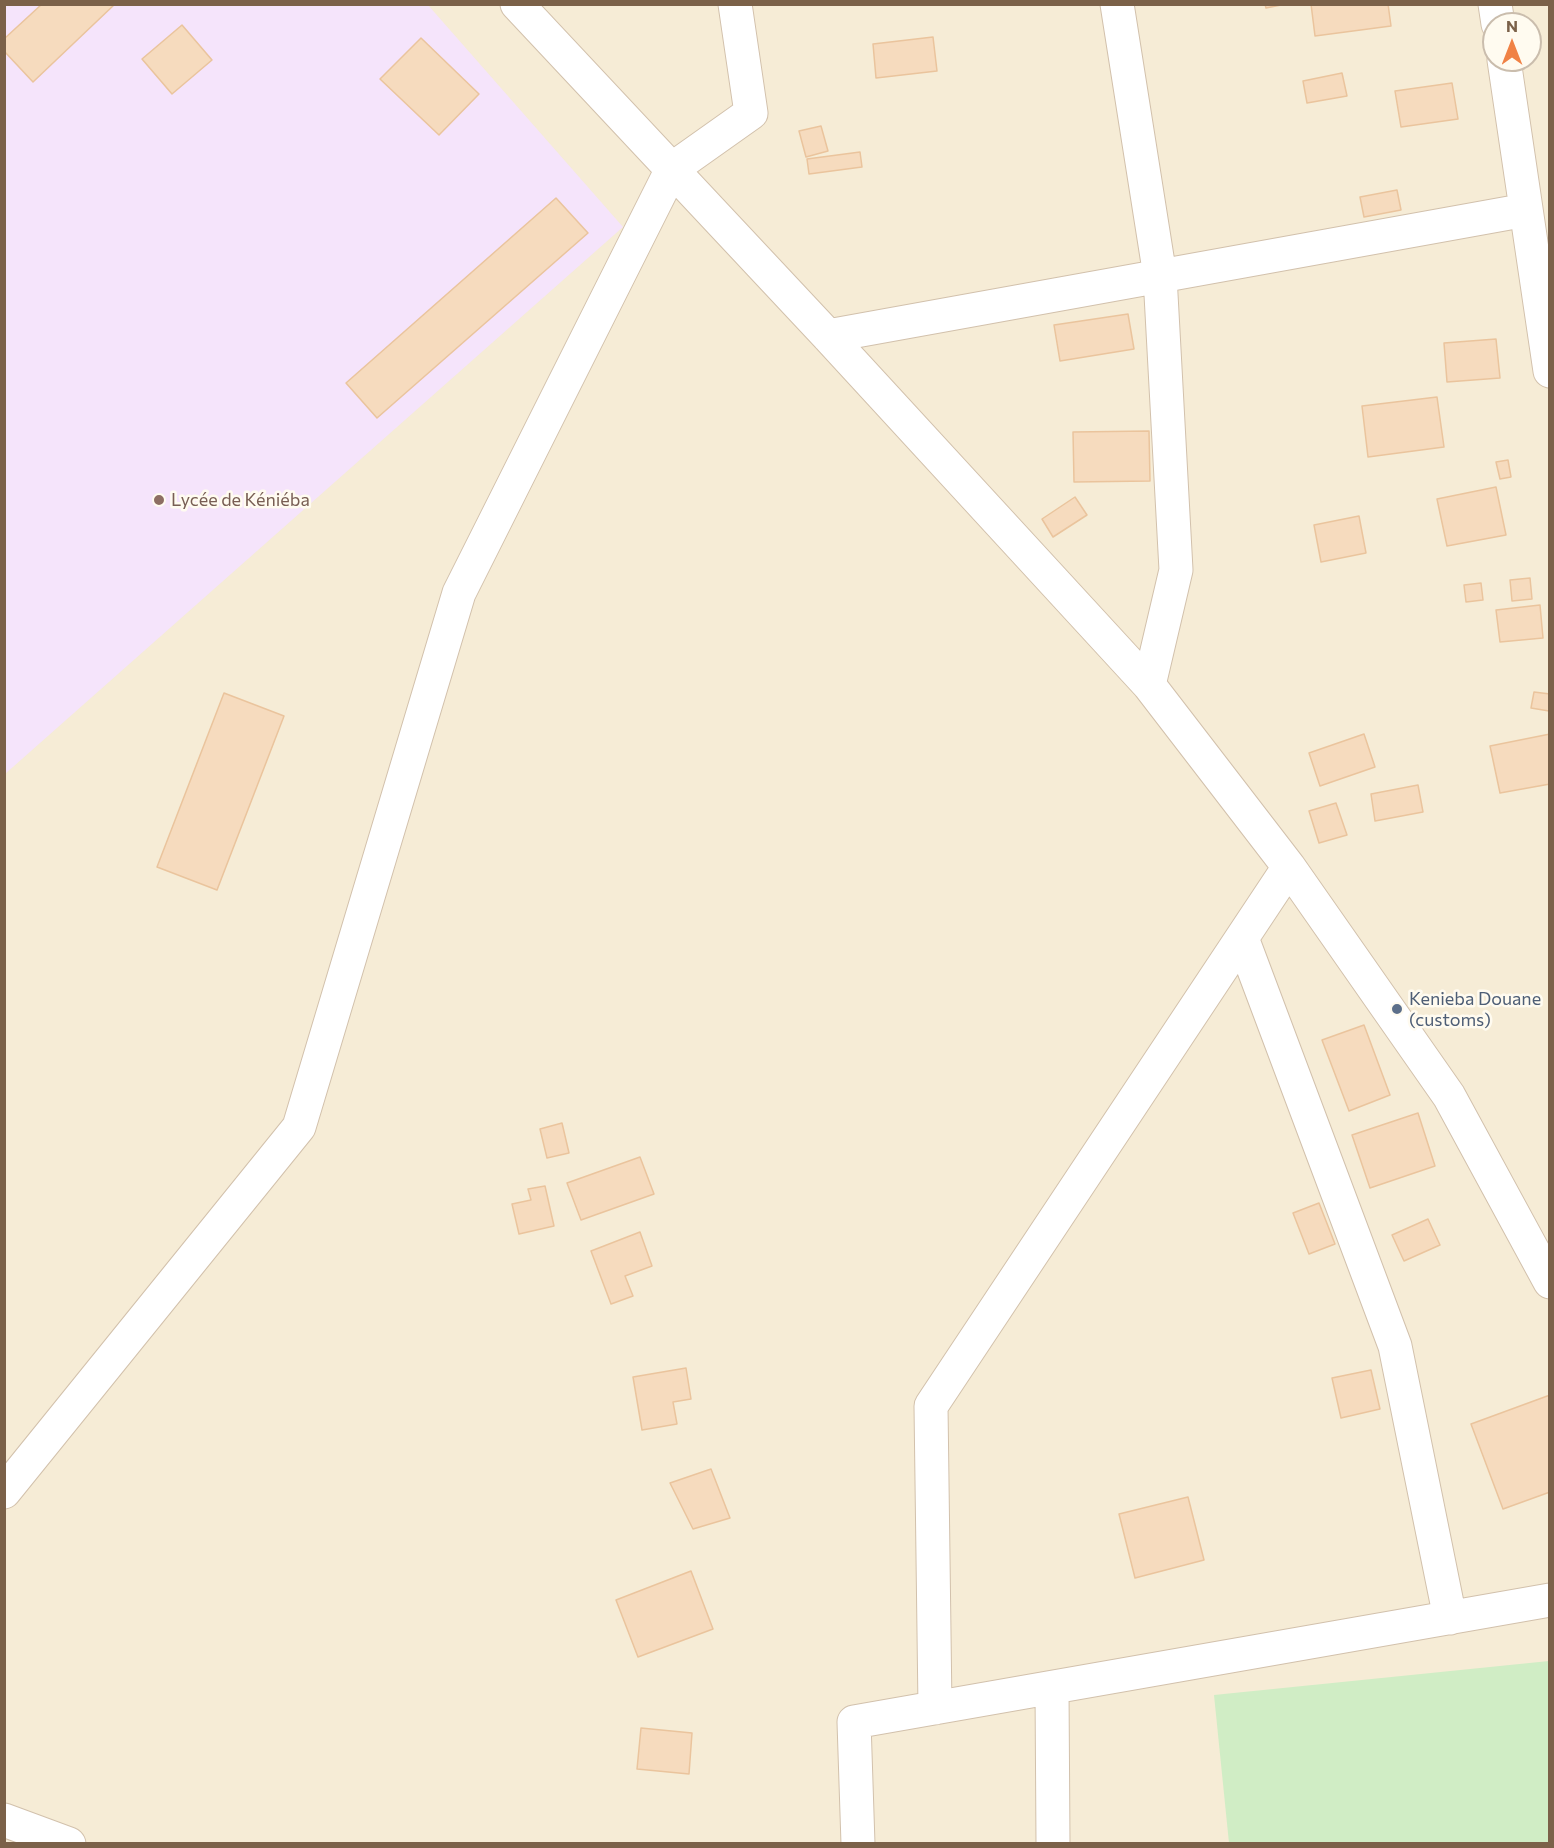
<!DOCTYPE html>
<meta charset="utf-8">
<style>
body{margin:0}
#map{position:relative;width:1554px;height:1848px;overflow:hidden;background:#fef8e8;font-family:Commissioner,sans-serif}
canvas{display:block}
.frame{position:absolute;inset:0;border:6px solid #7b6149;pointer-events:none}
.north{position:absolute;left:1482px;top:12px;width:60px;height:60px;box-sizing:border-box;background:#fffbf0;border:2px solid #cabdad;border-radius:50%;rotate:0deg;font-size:16px;font-weight:700;line-height:24px;text-align:center;color:#7b6149}
.north::after{content:'';display:block;margin:auto;width:21px;height:27px;background:#f08245;clip-path:polygon(50% 0,100% 100%,50% 72%,0 100%)}
</style>
<div id="map">
<canvas width="1554" height="1848"></canvas>
<div class="frame"></div>
<div class="north">N</div>
</div>
<script>
const ctx = document.querySelector('canvas').getContext('2d');
ctx.lineJoin = 'round';
function fill(path, color) {
  ctx.fillStyle = color;
  ctx.fill(path, 'evenodd');
}
function stroke(path, color, width, dash) {
  ctx.strokeStyle = color;
  ctx.lineWidth = width;
  ctx.lineCap = dash ? 'butt' : 'round';
  ctx.setLineDash(dash || []);
  ctx.stroke(path);
}
function write(font, color, halo, rows, align = 'center') {
  ctx.font = font + ' Commissioner,sans-serif';
  ctx.lineWidth = 5;
  ctx.setLineDash([]);
  ctx.textBaseline = 'middle';
  ctx.strokeStyle = halo;
  ctx.fillStyle = color;
  for (const [text, x, y, turn = 0] of rows) {
    ctx.save();
    ctx.translate(x, y);
    ctx.rotate((+turn || 0) * Math.PI / 180);
    ctx.textAlign = isNaN(turn) ? turn : align;
    if (halo) ctx.strokeText(text, 0, 0);
    ctx.fillText(text, 0, 0);
    ctx.restore();
  }
}
fill(new Path2D(`
 M5 5H1549V1843H5ZM1494 24H1530V60H1494Z`), '#f6ecd6');
fill(new Path2D(`
 M5 5H428L623 227 5 774Z`), '#f5e4fb');
fill(new Path2D(`
 M1549 1661V1843H1229L1214 1695Z`), '#d0edc5');
const building = new Path2D(`
 M42 4H115L33 82 4 51V39Z
 M1265 4H1286L1266 8Z
 M1311 4H1388L1391 26 1315 36Z
 M182 25 212 60 172 94 142 59Z
 M933 37 937 71 876 78 873 44Z
 M421 38 479 94 439 135 380 79Z
 M1342 73 1347 96 1307 103 1303 81Z
 M1452 83 1458 119 1401 127 1395 91Z
 M821 126 828 151 806 157 799 131Z
 M860 152 862 167 809 174 807 159Z
 M1397 190 1401 210 1364 217 1360 197Z
 M556 198 588 233 377 418 346 383Z
 M1128 314 1134 349 1060 361 1054 325Z
 M1496 339 1500 378 1447 382 1444 343Z
 M1437 397 1444 447 1368 457 1362 406Z
 M1149 431 1150 481 1074 482 1073 432Z
 M1508 460 1511 477 1500 479 1496 462Z
 M1496 487 1506 535 1447 546 1437 499Z
 M1075 497 1087 515 1053 537 1042 519Z
 M1359 516 1366 553 1321 562 1314 525Z
 M1530 578 1532 599 1512 601 1510 580Z
 M1481 583 1483 600 1466 602 1464 585Z
 M1540 605 1543 638 1500 642 1496 610Z
 M1534 692 1550 694 1549 711 1531 708Z
 M224 693 284 716 217 890 157 867Z
 M1364 734 1375 767 1320 786 1309 753Z
 M1550 734V784L1500 793 1490 746Z
 M1418 785 1423 812 1375 821 1371 794Z
 M1336 803 1347 835 1319 843 1309 811Z
 M1364 1025 1390 1095 1349 1111 1322 1040Z
 M1418 1113 1435 1166 1370 1188 1352 1135Z
 M562 1123 569 1153 547 1158 540 1129Z
 M640 1157 654 1194 581 1220 567 1183Z
 M545 1186 554 1226 519 1234 512 1204 531 1200 528 1189Z
 M1319 1203 1335 1244 1309 1254 1293 1213Z
 M1428 1219 1440 1245 1404 1261 1392 1235Z
 M640 1232 652 1266 625 1276 633 1296 611 1304 591 1251Z
 M686 1368 691 1399 673 1402 677 1424 642 1430 633 1377Z
 M1371 1370 1380 1409 1341 1418 1332 1378Z
 M1550 1395V1492L1503 1509 1471 1424Z
 M711 1469 730 1518 693 1529 670 1483Z
 M1188 1497 1204 1560 1135 1578 1119 1514Z
 M691 1571 713 1629 638 1657 616 1600Z
 M641 1728 692 1733 689 1774 637 1769Z`);
fill(building, '#f6dbbe');
stroke(building, '#eac49d', 1.5);
const street = new Path2D(`
 M517 4 828 336 1149 685 1289 867 1449 1096 1550 1282
 M1117 4 1160 276 1176 570 1149 685
 M1495 4 1498 24
 M1504 60 1550 371
 M828 336 1526 210
 M1242 938 1395 1346 1450 1618
 M4 1492 299 1127 459 593 672 169 751 113 735 4
 M1052 1688 1053 1844
 M935 1708 931 1406 1289 867
 M4 1820 69 1844
 M858 1844 854 1722 1550 1600`);
stroke(street, '#d2c1ac', 35);
stroke(street, '#fff', 33);
for (const [x, y, r, color] of [
 [159,500,6,"#8d6e63"],
 [1397,1009,6,"#5c6f8a"]
]) {
  const dot = new Path2D();
  dot.arc(x, y, r, 0, 2 * Math.PI);
  ctx.fillStyle = color;
  ctx.fill(dot);
  stroke(dot, '#fffbf0', 2);
}
write('18px', '#785e54', '#fffbf0', [
 ["Lycée de Kéniéba",171,500]
], 'left');
write('18px', '#4e5e75', '#fffbf0', [
 ["Kenieba Douane",1409,999],
 ["(customs)",1409,1020]
], 'left');
</script>
